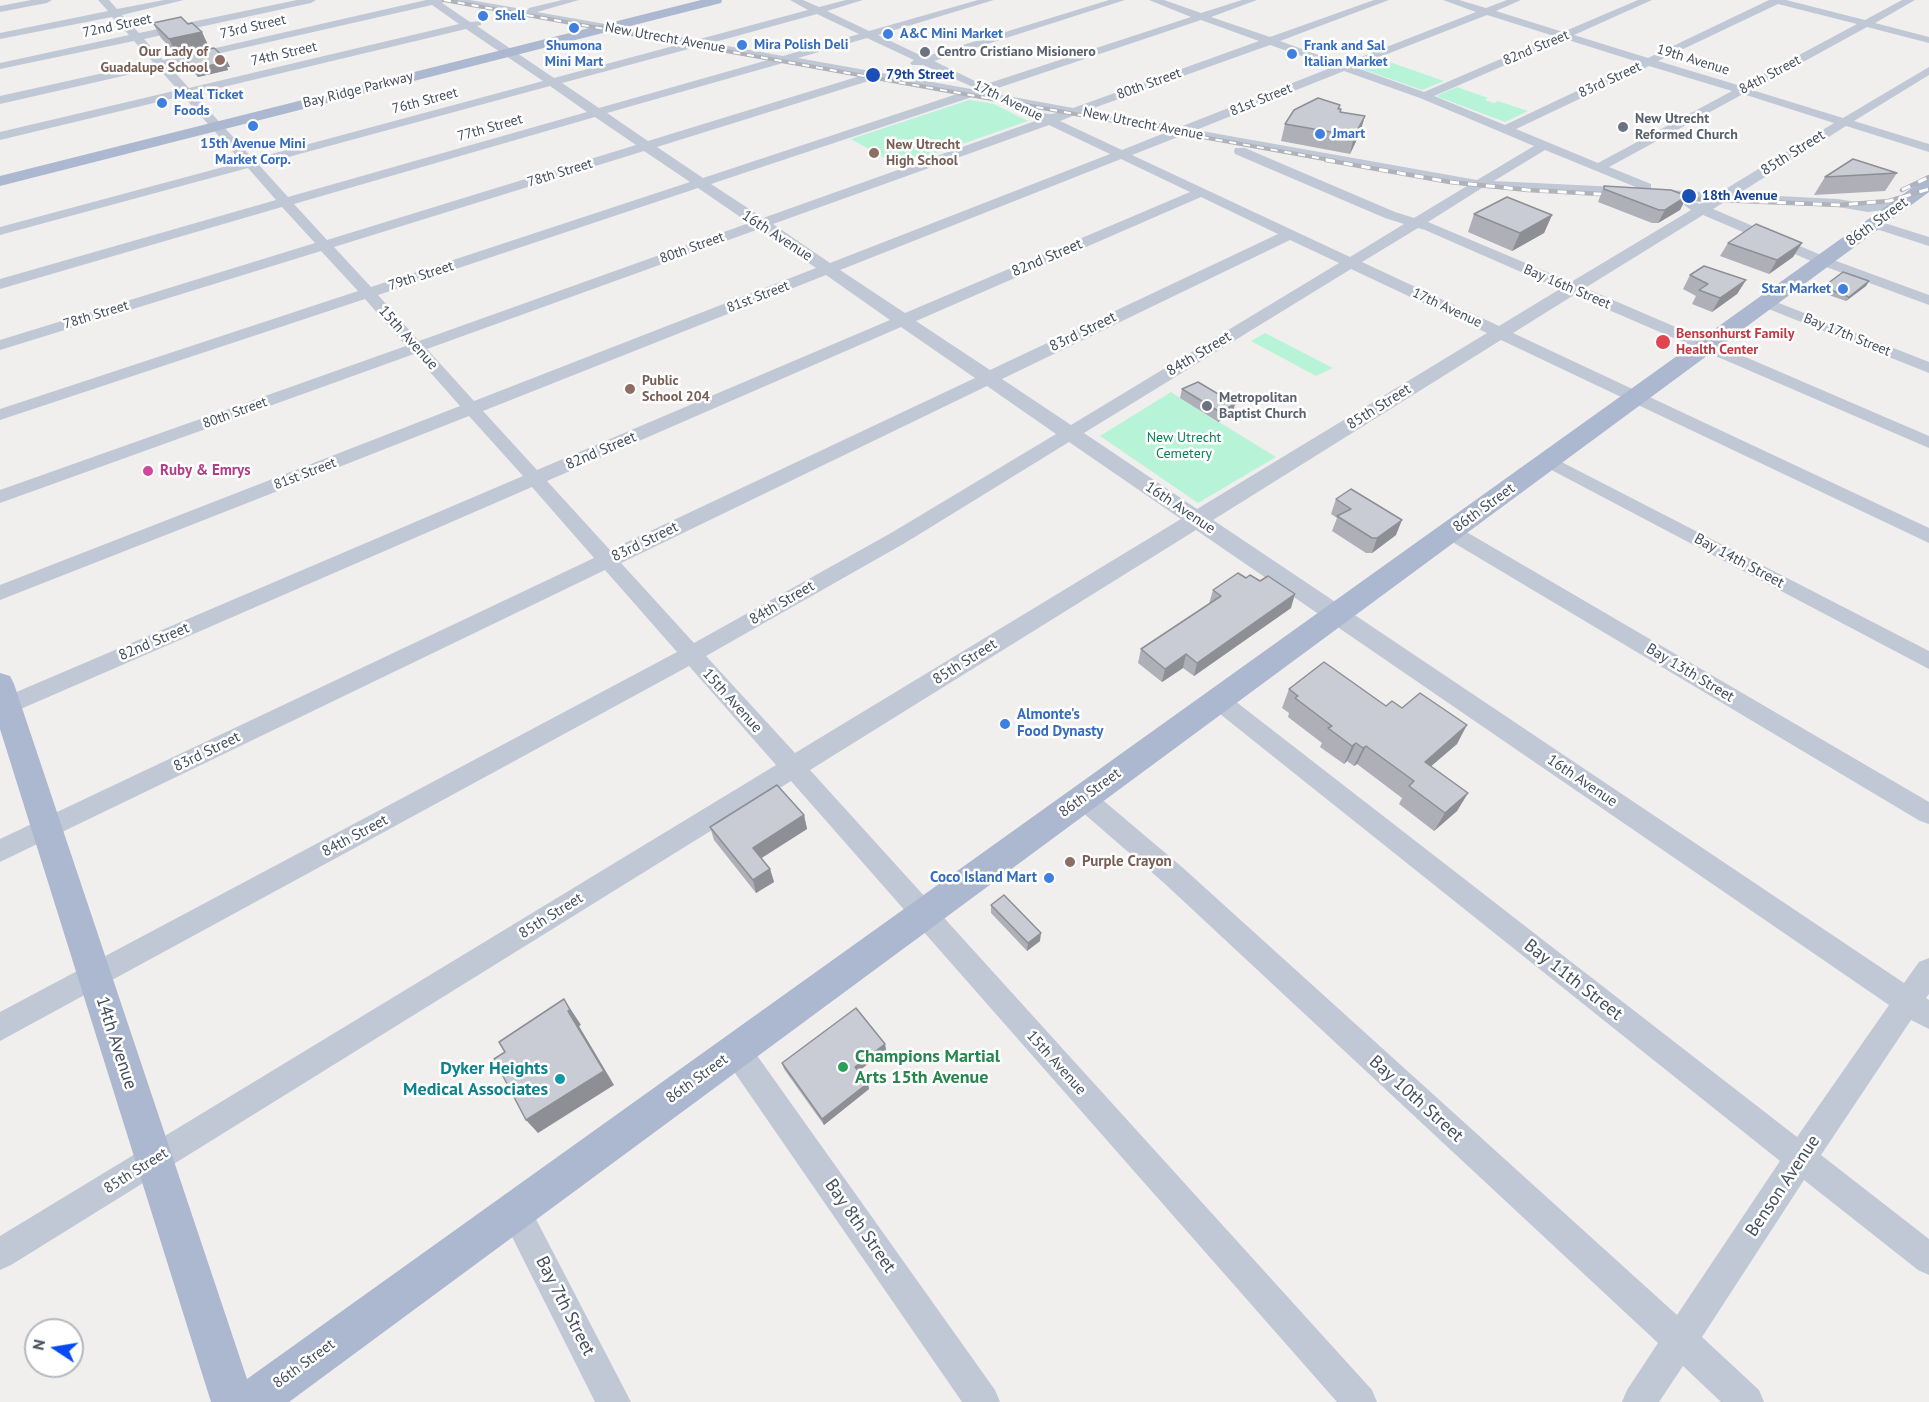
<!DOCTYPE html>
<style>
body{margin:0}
#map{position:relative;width:1929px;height:1402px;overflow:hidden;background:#f1eeee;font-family:"PT Sans",sans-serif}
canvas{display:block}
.north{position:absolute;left:24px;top:1318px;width:60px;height:60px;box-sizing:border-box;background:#fff;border:2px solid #b4b8bf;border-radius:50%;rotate:282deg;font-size:16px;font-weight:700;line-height:24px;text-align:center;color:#444e5e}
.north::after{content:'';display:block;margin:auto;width:21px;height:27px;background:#054bf4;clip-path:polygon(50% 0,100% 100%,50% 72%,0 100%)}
</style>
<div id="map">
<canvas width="1929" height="1402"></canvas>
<div class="north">N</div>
</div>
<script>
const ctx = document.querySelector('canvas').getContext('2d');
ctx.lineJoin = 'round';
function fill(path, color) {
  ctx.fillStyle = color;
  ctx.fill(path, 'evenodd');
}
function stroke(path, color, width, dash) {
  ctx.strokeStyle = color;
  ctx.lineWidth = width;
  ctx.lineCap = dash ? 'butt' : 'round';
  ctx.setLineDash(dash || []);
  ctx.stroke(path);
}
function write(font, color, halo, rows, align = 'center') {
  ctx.font = font + ' "PT Sans",sans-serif';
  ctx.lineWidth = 5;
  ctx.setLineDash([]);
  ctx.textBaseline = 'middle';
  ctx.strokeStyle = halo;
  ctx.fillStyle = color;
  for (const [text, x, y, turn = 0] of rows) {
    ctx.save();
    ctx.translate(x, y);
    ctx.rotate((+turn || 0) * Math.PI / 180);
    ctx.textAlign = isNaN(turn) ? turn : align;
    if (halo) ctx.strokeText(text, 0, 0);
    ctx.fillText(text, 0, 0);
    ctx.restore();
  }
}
fill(new Path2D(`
 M1378 58 1444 81 1422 90 1356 67Z
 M1457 87 1488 98 1485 100 1494 103 1498 101 1528 111 1505 122 1436 96Z
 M969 100 994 104 1028 121 899 166 851 139Z
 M1265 333 1333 368 1316 376 1251 341Z
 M1171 392 1217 422H1219L1276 457 1198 503 1100 436Z`), '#b7f4d7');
fill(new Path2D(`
 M31 0H52L47 3 0 12V6Z
 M98 0H109L117 9 164 0H184L122 15 139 33 297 0H316L311 3 144 39 163 60 426 0H470L528 10 529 8 562 0H579L537 12 696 40 808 10 790 0H803L819 7 846 0H863L827 11 869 31 978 0H994L878 35 924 57 1109 0H1125L934 61 977 82V86L973 87 923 65H912L910 63 914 60 867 38 798 58 971 89 1191 17 1149 0H1164L1201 13 1242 0H1257L1211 17 1270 37 1374 0H1389L1280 41 1343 64 1476 12 1443 0H1459L1486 8 1507 0H1521L1496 11 1563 32 1638 0H1652L1574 35 1648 58 1769 0H1786L1865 20 1902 0H1915L1875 23 1929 37V43L1867 27 1752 90 1843 118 1929 67V75L1854 121 1929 144V152L1846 126 1738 194 1838 199 1868 204 1903 200 1910 204 1908 207 1868 212 1838 207 1726 201 1713 209 1828 258 1929 295V305L1818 264 1703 215 1585 288 1929 436V448L1574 295 1513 333 1929 528V543L1501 340 1213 520 1904 983 1919 962 1929 958V994L1926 998 1929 1000V1029L1911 1020 1821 1155 1929 1239V1275L1918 1270 1804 1180 1702 1337 1759 1390 1764 1402H1721L1683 1366 1659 1402H1622L1627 1390 1658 1343 1164 883 1074 805 1071 798 1074 791 1083 788 1092 791 1182 867 1677 1315 1780 1161 1210 706 1207 700 1210 694 1218 691 1226 694 1797 1137 1889 1005 1196 530 810 770 1372 1390 1377 1402H1337L791 781 11 1265 0 1270V1236L776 765 689 666 0 1041V1012L677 652 605 570 0 862V839L594 558 532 487 0 718V699L523 476 469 416 0 600V585L460 406 414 354 0 503V490L406 346 365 299 0 420V409L358 291 321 251 0 350V340L315 243 282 207 0 289V279L276 200 248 168 0 235V227L242 162 183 96 0 140V132L178 90 158 68 0 104V96L153 62 134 41 0 69V63L129 35 112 17 0 39V33L108 11ZM448 0 453 3 681 44 554 78 477 26 481 25V21L470 22 442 3ZM1778 4 1857 24 1741 86 1658 61ZM432 5 459 24 189 88 168 65ZM817 14 859 34 783 56 711 43ZM1487 15 1554 36 1424 92 1354 67ZM1201 20 1259 41 1073 108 986 92ZM466 29 543 81 253 159 194 94ZM1565 39 1638 62 1505 125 1434 96ZM1270 45 1333 67 1180 127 1088 110ZM696 47 768 60 599 108 562 83ZM783 63 860 76 648 141 607 113ZM1649 66 1732 91 1598 163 1516 129ZM1344 71 1420 98 1534 146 1477 180 1196 130ZM875 79 957 94 703 178 657 147ZM550 86 587 112 288 197 259 165ZM1743 94 1834 123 1719 193 1651 189V184L1609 167ZM972 97 1059 112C1046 117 1046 111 1036 113L1034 116 1038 120 763 218 711 184ZM1075 115 1167 132 1122 150 1060 121ZM595 117 636 145 327 240 294 204ZM1049 125 1110 154 830 263 773 224ZM1183 135 1467 186 1414 218 1395 212 1245 148H1235L1234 151 1235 154 1385 218 1404 224 1350 257 1132 155ZM1545 150 1638 188 1494 181ZM644 151 690 182 371 287 334 247ZM1121 159 1190 192 905 313 840 270ZM698 188 749 223 419 341 378 295ZM1482 188 1707 200 1700 204 1691 201 1686 202 1684 205 1691 210 1571 282 1428 222ZM1201 197 1278 234 990 370 916 321ZM1418 228 1425 230 1560 289 1499 326 1362 262ZM759 229 816 268 474 401 427 349ZM1290 240 1339 263 1071 425 1002 379ZM1351 269 1487 333 1197 509 1084 433ZM826 275 890 320 537 470 483 411ZM901 327 975 378 610 550 547 481ZM987 386 1056 434 891 533 694 643 621 563ZM1069 442 1181 519 795 753 706 656 905 543Z
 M1875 220 1929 237V246L1870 227 1868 224 1870 221Z
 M1766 298 1929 362V373L1761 306 1758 303 1761 300Z
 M1548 455 1929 651V669L1542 465 1539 461 1542 457Z
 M1451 526 1458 527 1929 802V824L1920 821 1444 537 1441 532 1444 527Z
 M736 1036 746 1040 995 1390 1000 1402H962L726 1060 722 1050 726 1040Z
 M515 1195 526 1200 631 1402H595L499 1211 504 1200Z`), '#c0c8d5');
fill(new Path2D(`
 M701 0H722L721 3 0 186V176Z
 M1929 179V192L289 1402H211L0 729V673L10 676 14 684 247 1379 1923 180Z`), '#abb8d0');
const railFar1 = new Path2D(`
 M444 0 1335 161`);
const rail = new Path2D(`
 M1326 160 1450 182 1528 190 1618 195
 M1902 190 1929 177
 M1669 198 1840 205 1889 201 1929 189`);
stroke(railFar1, '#b0b2ba', 4);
stroke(rail, '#b0b2ba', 4.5);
stroke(railFar1, '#fff', 2, [7]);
stroke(rail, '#fff', 3, [9]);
fill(new Path2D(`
 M153 23 209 47 177 55 161 38Z
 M181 55 226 59 230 67H227L228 70 198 77 185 63Z
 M1340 105 1339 109 1341 112 1360 133 1350 154 1281 141 1285 124Z
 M1897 173 1885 191 1814 195 1825 177Z
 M1604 186 1687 196 1680 210 1658 223H1652L1598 202Z
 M1474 214 1552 215 1544 233 1512 251 1468 232Z
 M1728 243H1802L1793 257 1769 274 1720 256Z
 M1690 275 1746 280 1737 294 1712 312 1692 304 1696 296 1683 289Z
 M1869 281 1866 286 1846 301 1820 292 1823 287Z
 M1182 389 1233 413 1218 422 1180 398Z
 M1336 499 1396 535 1372 553H1366L1332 531 1337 518 1331 514Z
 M1213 590 1291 608 1194 676 1183 668 1162 682 1138 663 1141 649 1209 604Z
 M1289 689 1386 706 1457 744 1431 766 1468 793 1457 811 1434 831 1399 804 1402 798 1357 764 1354 766 1347 761 1344 764 1320 747 1322 743 1288 717 1289 713 1282 708Z
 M804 815 807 829 761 858 770 869 774 882 756 893 714 840 710 827Z
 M991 905 1040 941 1027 951 991 913Z
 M885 1044 886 1050 859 1071 868 1083 869 1089 824 1125 784 1069 782 1063Z`), '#aeafb7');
fill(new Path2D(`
 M202 32 209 47 177 55 169 39Z
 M226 59 230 67H227L228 70 198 77 194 69Z
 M1365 116 1360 133 1350 154 1354 136Z
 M1687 196 1680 210 1658 223 1665 210Z
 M1552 215 1544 233 1512 251 1520 233Z
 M1802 243 1793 257 1769 274 1777 260Z
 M1746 280 1737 294 1712 312 1720 298Z
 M1869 281 1866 286 1846 301 1849 297Z
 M1235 404 1233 413 1218 422 1220 412Z
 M1402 520 1396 535 1372 553 1377 538Z
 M1295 594 1291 608 1194 676 1197 663Z
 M1186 654 1183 668 1162 682 1165 669Z
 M1467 725 1457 744 1415 780 1425 762Z
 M1356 743 1347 761 1344 764 1352 746Z
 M1366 746 1357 764 1354 766 1363 748Z
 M1468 793 1457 811 1434 831 1445 813Z
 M804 815 807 829 757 861 753 848Z
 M770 869 774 882 756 893 753 880Z
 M1041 933 1040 941 1027 951 1028 943Z
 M564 999 581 1025 579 1026 614 1085 538 1133 526 1120 568 1011Z
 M885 1044 886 1050 856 1073 855 1067Z
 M868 1083 869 1089 824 1125 822 1119Z`), '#8d8f95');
const building = new Path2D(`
 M181 17 188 24 192 23 202 32 169 39 153 23Z
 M214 48 226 59 222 60 225 62 194 69 181 55Z
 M1318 98 1340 105 1338 109H1341L1340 112 1365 116 1354 136 1285 124 1294 110Z
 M1853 159 1897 173 1825 177Z
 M1604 186 1671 190 1687 196 1665 210H1659L1604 189Z
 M1507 197 1552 215 1520 233 1474 214Z
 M1756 224 1802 243 1777 260 1728 243Z
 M1704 266 1746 280 1720 298 1699 290 1708 284 1690 275Z
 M1843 272 1869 281 1849 297 1823 287Z
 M1198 382 1235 404 1220 412 1182 389Z
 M1351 489 1402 520 1377 538H1372L1337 516 1351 509 1336 499Z
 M1238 573 1246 578 1250 575 1260 581 1268 576 1295 594 1197 663 1186 654 1165 669 1141 649 1221 596 1213 590Z
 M1324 662 1386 706 1392 701 1402 708 1420 693 1467 725 1425 762 1468 793 1445 813 1409 786 1414 781 1366 746 1363 748 1356 743 1352 746 1328 728 1332 726 1295 698 1298 696 1289 689Z
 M777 785 804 815 753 848 770 869 753 880 710 827Z
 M1004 895 1041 933 1028 943 991 905Z
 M564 999 570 1010 568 1011 604 1071 526 1120 494 1059 505 1052 499 1042Z
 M856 1008 885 1044 855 1067 868 1083 822 1119 782 1063Z`);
fill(building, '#caccd5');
stroke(building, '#8d8f95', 1.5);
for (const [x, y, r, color] of [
 [483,16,6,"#3f7fe0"],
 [574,28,6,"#3f7fe0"],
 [888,34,6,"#3f7fe0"],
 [742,45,6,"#3f7fe0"],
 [925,52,6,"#6b7280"],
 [1292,54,6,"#3f7fe0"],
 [220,60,6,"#8d6e63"],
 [873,75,8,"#1a4fb4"],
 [162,103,6,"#3f7fe0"],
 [253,126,6,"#3f7fe0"],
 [1623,127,6,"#6b7280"],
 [1320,134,6,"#3f7fe0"],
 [874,153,6,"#8d6e63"],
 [1689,196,8,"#1a4fb4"],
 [1843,289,6,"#3f7fe0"],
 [1663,342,8,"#e0444e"],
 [630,389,6,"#8d6e63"],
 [1207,406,6,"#6b7280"],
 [148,471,6,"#d1479c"],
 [1005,724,6,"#3f7fe0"],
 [1070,862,6,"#8d6e63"],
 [1049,878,6,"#3f7fe0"],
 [843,1067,6,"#2e9e5b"],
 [560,1079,6,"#0f9aa8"]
]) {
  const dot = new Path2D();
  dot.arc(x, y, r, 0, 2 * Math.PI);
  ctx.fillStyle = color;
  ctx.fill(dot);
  stroke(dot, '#fff', 2);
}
write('bold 14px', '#366cbe', '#fff', [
 ["Shell",495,16],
 ["A&C Mini Market",900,34],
 ["Mira Polish Deli",754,45],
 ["Shumona",574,46,"center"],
 ["Mini Mart",574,62,"center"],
 ["Frank and Sal",1304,46],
 ["Italian Market",1304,62],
 ["Meal Ticket",174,95],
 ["Foods",174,111],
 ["Jmart",1332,134],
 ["15th Avenue Mini",253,144,"center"],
 ["Market Corp.",253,160,"center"],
 ["Star Market",1831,289,"right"]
], 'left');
write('14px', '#444e5e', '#fff', [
 ["72nd Street",117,26,-12],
 ["73rd Street",253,27,-13],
 ["New Utrecht Avenue",665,38,10],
 ["82nd Street",1536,48,-23],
 ["74th Street",284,54,-13],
 ["19th Avenue",1693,60,17],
 ["84th Street",1770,75,-28],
 ["83rd Street",1610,80,-25],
 ["80th Street",1149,84,-20],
 ["Bay Ridge Parkway",358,90,-14],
 ["81st Street",1261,100,-22],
 ["76th Street",425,101,-15],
 ["17th Avenue",1008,101,26],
 ["New Utrecht Avenue",1143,124,11],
 ["77th Street",490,128,-16],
 ["78th Street",560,173,-17],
 ["80th Street",692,248,-20],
 ["79th Street",421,276,-18],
 ["Bay 16th Street",1567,287,23],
 ["81st Street",758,297,-21],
 ["17th Avenue",1447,308,25],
 ["78th Street",96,315,-17],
 ["Bay 17th Street",1847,335,22],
 ["80th Street",235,413,-20],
 ["81st Street",305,474,-21]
]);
write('bold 14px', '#785e54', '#fff', [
 ["Our Lady of",208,52,"right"],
 ["Guadalupe School",208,68,"right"],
 ["New Utrecht",886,145],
 ["High School",886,161],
 ["Public",642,381],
 ["School 204",642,397]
], 'left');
write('bold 14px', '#5b616d', '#fff', [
 ["Centro Cristiano Misionero",937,52],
 ["New Utrecht",1635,119],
 ["Reformed Church",1635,135],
 ["Metropolitan",1219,398],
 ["Baptist Church",1219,414]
], 'left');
write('bold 14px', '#164399', '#fff', [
 ["79th Street",886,75],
 ["18th Avenue",1702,196]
], 'left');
write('bold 14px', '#be3a42', '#fff', [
 ["Bensonhurst Family",1676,334],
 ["Health Center",1676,350]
], 'left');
write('14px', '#0d8258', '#fff', [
 ["New Utrecht",1184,438],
 ["Cemetery",1184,454]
]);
write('15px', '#444e5e', '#fff', [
 ["85th Street",1793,153,-32],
 ["86th Street",1877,222,-36],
 ["16th Avenue",777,236,33],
 ["82nd Street",1047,258,-23],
 ["83rd Street",1083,332,-26],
 ["15th Avenue",408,338,48],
 ["84th Street",1199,354,-31],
 ["85th Street",1379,407,-32],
 ["82nd Street",601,451,-23],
 ["16th Avenue",1180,508,34],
 ["86th Street",1484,508,-36],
 ["83rd Street",645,542,-26],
 ["Bay 14th Street",1739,561,28],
 ["84th Street",782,603,-30],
 ["82nd Street",154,642,-23],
 ["85th Street",965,662,-32],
 ["Bay 13th Street",1690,673,31],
 ["15th Avenue",732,701,48],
 ["83rd Street",207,752,-26],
 ["16th Avenue",1582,781,34],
 ["86th Street",1090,793,-36],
 ["84th Street",355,836,-28],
 ["85th Street",551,916,-32],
 ["15th Avenue",1056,1063,48],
 ["86th Street",697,1079,-36],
 ["85th Street",136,1171,-32],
 ["86th Street",304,1364,-36]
]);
write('bold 15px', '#b23c85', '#fff', [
 ["Ruby & Emrys",160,471]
], 'left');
write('bold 15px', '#366cbe', '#fff', [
 ["Almonte's",1017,715],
 ["Food Dynasty",1017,732],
 ["Coco Island Mart",1037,878,"right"]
], 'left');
write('bold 15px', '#785e54', '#fff', [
 ["Purple Crayon",1082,862]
], 'left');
write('18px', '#444e5e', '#fff', [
 ["Bay 11th Street",1573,980,38],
 ["14th Avenue",116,1043,72],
 ["Bay 10th Street",1416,1099,42],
 ["Benson Avenue",1783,1186,-56],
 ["Bay 8th Street",860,1226,55],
 ["Bay 7th Street",565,1306,63]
]);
write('bold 18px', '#27864d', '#fff', [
 ["Champions Martial",855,1057],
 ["Arts 15th Avenue",855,1078]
], 'left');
write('bold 18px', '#0d838f', '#fff', [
 ["Dyker Heights",548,1069],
 ["Medical Associates",548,1090]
], 'right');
</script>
